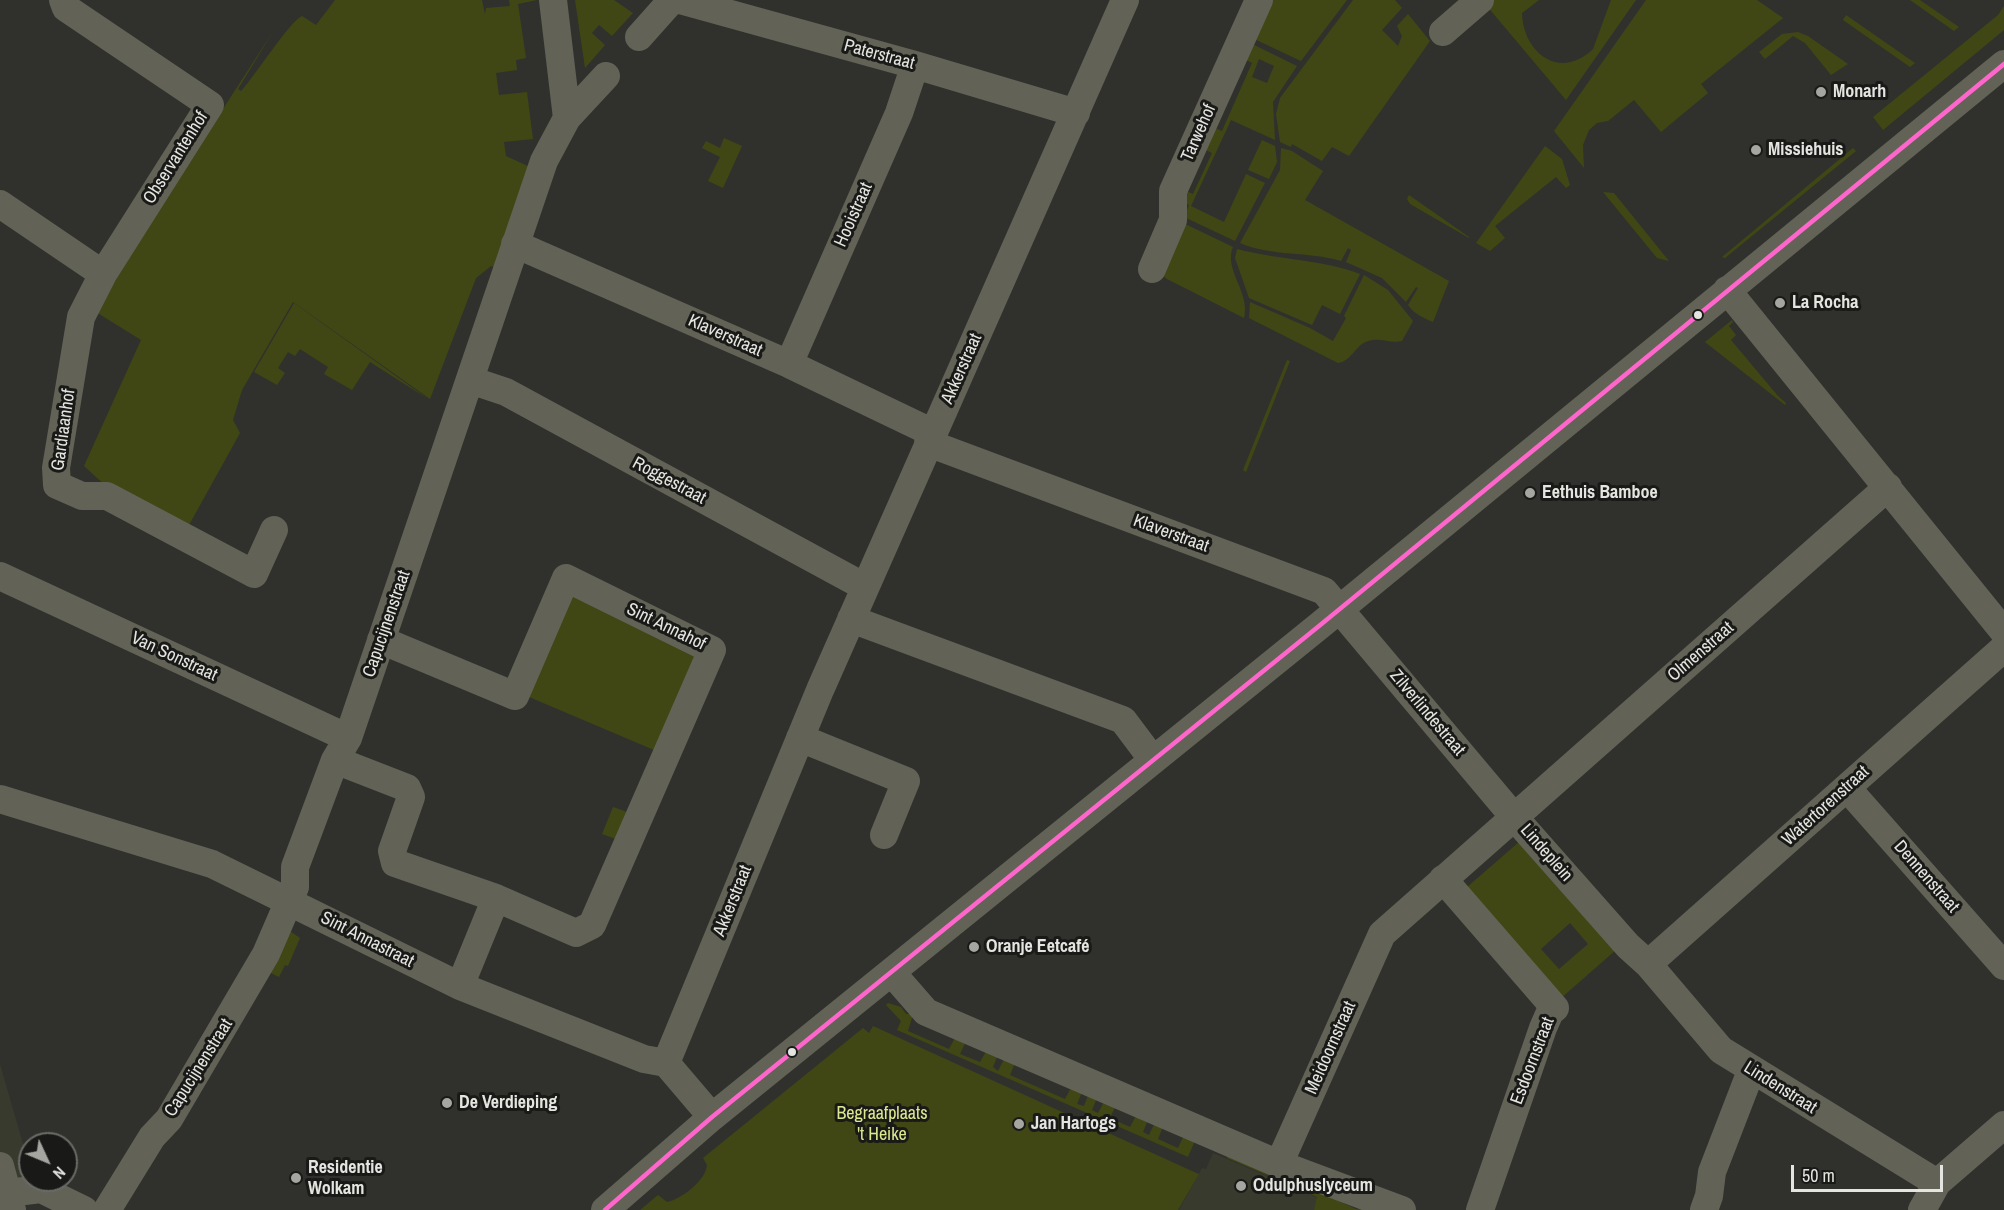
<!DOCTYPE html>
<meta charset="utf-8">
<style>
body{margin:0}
#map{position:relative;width:2004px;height:1210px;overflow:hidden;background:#30312d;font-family:"Archivo Narrow",sans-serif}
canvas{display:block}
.north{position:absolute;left:18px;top:1132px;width:60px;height:60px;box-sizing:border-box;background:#191a17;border:2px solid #6a6b67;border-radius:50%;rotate:134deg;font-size:16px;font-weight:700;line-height:24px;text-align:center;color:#e4e5e0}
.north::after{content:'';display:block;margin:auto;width:21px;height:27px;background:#a5a6a1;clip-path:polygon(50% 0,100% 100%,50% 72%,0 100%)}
.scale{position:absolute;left:1791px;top:1165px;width:152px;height:27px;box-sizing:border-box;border:3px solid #e4e5e0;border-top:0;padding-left:8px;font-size:18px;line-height:21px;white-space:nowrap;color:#e4e5e0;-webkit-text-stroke:4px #191a17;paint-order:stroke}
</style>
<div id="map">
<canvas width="2004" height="1210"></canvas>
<div class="north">N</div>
<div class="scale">50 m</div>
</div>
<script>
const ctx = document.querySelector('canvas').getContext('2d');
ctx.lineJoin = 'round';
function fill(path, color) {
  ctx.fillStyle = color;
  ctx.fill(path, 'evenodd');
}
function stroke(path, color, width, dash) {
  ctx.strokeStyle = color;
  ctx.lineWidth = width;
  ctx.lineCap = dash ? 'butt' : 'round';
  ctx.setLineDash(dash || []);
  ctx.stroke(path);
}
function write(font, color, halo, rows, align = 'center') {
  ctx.font = font + ' "Archivo Narrow",sans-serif';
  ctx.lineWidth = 6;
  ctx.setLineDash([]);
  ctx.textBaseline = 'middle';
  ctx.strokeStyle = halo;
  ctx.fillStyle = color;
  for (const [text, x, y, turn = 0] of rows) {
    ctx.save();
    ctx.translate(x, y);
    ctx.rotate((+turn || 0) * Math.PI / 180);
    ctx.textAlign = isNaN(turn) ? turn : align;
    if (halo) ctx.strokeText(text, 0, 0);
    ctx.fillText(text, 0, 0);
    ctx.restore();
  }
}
fill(new Path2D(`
 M0 1064 30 1168V1175L0 1198V1210Z
 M1213 1153 1346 1210H1179L1202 1168 1206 1169Z`), '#383a2d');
fill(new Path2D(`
 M335 0H482L485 14 486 8 510 6 509 0H537L518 4 526 58 516 60 517 70 496 73 499 95 527 92 533 139 504 142 506 156 530 167 496 268 491 266 476 278 430 399 293 302 242 390 233 420 240 433 189 525 107 487 84 466 141 340 96 312 159 208 274 30 238 89 241 91C255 76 289 22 302 16L316 25Z
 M575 0H614L633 13 612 36 599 25 592 33 605 45 585 68Z
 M1266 0H1347L1301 61 1248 36Z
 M1353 0H1395L1402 8 1382 30 1398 46 1402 36 1397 26 1408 14 1430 41 1349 156 1332 147 1322 161 1292 144 1291 147 1280 142 1276 114 1280 98Z
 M1492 0H1539L1522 13C1523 53 1560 81 1593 49L1611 0H1636L1566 100 1486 5Z
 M1646 0H1757L1783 18 1701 84 1708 93 1661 132 1634 100 1608 121 1597 123 1589 130 1583 145 1584 168 1554 131Z
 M1910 0H1920L1959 27 1954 31Z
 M2004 6V30L1883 130 1873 117 1998 15Z
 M1846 15 1915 63 1910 67 1843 20Z
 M1798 32 1808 36 1848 64 1831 75 1805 43 1793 36 1765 59 1759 52 1782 34Z
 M1246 41 1297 66 1273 102 1275 140 1231 120 1191 206 1224 222 1246 174 1265 183 1235 241 1184 217 1189 205 1180 201 1179 188 1193 194 1212 153 1198 146 1208 125 1222 131 1252 63 1239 56ZM1259 59 1274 66 1267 83 1252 77Z
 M724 138 742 146 723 188 708 181 720 157 702 148 706 141 720 148Z
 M1262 140 1275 146 1277 162 1269 179 1248 170Z
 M1545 146 1562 159 1570 185 1566 188 1556 177 1495 226 1505 238 1490 251 1476 243Z
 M1281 148 1292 151 1323 171 1305 200 1449 281 1433 322C1424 318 1414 314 1408 305L1418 288 1416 287 1406 302 1382 278 1346 262 1351 250 1348 248 1341 261C1308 251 1273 257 1240 243L1280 170Z
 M1853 148 1856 151 1725 258 1722 257Z
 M1603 192 1614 193 1669 261 1657 258Z
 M1409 195 1469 237V238L1410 204 1407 199Z
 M1181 222 1233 247C1223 269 1251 293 1244 318L1167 279 1161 274Z
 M1237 249C1279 260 1320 259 1360 274L1340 314 1322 305 1312 325 1249 298 1235 258Z
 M1364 275 1388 290 1413 321 1402 341C1391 344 1381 337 1368 341 1355 345 1352 361 1338 363L1249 318 1250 302 1310 328 1333 341 1346 318 1344 316Z
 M294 303 428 399 370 362 352 390 324 374 328 367 300 349 295 356 288 352 278 368 285 373 277 385 254 372Z
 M1732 320 1733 322 1729 326 1736 335 1731 340 1778 396 1786 403 1785 405 1705 342Z
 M1287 360 1290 361 1246 472 1243 470Z
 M569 587 705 653 661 753 522 694Z
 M613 807 627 812 616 839 602 834Z
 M1519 842 1617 949 1560 999 1466 888ZM1570 923 1588 944 1559 969 1541 949Z
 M290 931 300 938 288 966 285 965 279 977 269 972Z
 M888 1003 901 1007 906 1014H913L908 1031 949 1049 957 1034 967 1039 960 1054 980 1062 988 1048 999 1052 993 1067 998 1071 1006 1055 1016 1060 1010 1075 1065 1099 1073 1084 1083 1089 1077 1104 1084 1106 1089 1093 1098 1095 1092 1110 1098 1113 1105 1100 1117 1103 1110 1118 1130 1127 1137 1114 1149 1117 1143 1132 1149 1135 1156 1120 1164 1124 1158 1139 1178 1148 1185 1133 1197 1136 1188 1157 897 1030 901 1021 886 1005Z
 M873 1026 1192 1171 1199 1174 1178 1210H640L658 1195 667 1202C682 1199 706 1180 707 1165L703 1158 863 1028 869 1033Z
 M1230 1151 1356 1209 1374 1210H1314L1317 1197 1227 1158Z`), '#414714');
stroke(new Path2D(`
 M63 0 66 8 210 105 103 274
 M680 0 915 65 1076 113
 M1443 32 1480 0
 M639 37 672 0
 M567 118 606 76
 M0 204 103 274 81 317 56 468 57 485 82 496H107L254 574 274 530
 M515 244 789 364 933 433
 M1152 269 1173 220V191L1259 0
 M1727 290 2004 632
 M789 364 899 113 915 65
 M470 380 506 392 865 587
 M928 443 1324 591 1514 817 1628 946 1648 964 1721 1050 1937 1183
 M0 576 348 738
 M851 619 1123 720 1153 760
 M800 738 906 781 884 835
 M335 760 407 788 411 797 392 851 395 863 496 898 576 933 592 925 712 650 566 578 515 696 381 640
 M1847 788 2004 966
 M0 799 212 864 460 986 644 1059 666 1063 712 1117
 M1443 879 1555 1008 1550 1012 1543 1028 1480 1210
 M1648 964 2004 648
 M892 973 926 1012 1279 1164 1402 1210
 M460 986 496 898
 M666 1063 820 690 1125 0
 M1279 1164 1382 934 1888 487
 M0 1166 12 1210
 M8 1193 41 1189 84 1210
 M107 1210 152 1137 169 1119 266 954 295 887V867L335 760 348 738 544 161 567 118 553 0
 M605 1210 712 1117 1319 626 2004 64
 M1704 1210 1709 1196 1712 1172 1751 1071
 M1922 1210 1937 1183 2004 1125`), '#626356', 28);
stroke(new Path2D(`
 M605 1210 712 1117 1319 626 2004 64`), '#f6c', 4.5);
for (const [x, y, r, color] of [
 [1821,92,6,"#a5a6a1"],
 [1756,150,6,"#a5a6a1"],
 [1780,303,6,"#a5a6a1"],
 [1698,315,5,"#e4e5e0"],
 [1530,493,6,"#a5a6a1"],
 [974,947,6,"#a5a6a1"],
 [792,1052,5,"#e4e5e0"],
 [447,1103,6,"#a5a6a1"],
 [1019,1124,6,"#a5a6a1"],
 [296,1178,6,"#a5a6a1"],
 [1241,1186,6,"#a5a6a1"]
]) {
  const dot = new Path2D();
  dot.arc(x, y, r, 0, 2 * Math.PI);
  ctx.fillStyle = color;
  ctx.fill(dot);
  stroke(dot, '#191a17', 2);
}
write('18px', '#e4e5e0', '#191a17', [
 ["Paterstraat",879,55,15],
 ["Tarwehof",1199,133,-66],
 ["Observantenhof",176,158,-58],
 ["Hooistraat",854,215,-66],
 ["Klaverstraat",725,336,24],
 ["Akkerstraat",962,369,-66],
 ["Gardiaanhof",64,430,-82],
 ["Roggestraat",669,481,28],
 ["Klaverstraat",1171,534,20],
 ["Capucijnenstraat",387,624,-71],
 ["Sint Annahof",666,627,26],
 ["Olmenstraat",1701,652,-41],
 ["Van Sonstraat",174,657,25],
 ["Zilverlindestraat",1427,713,50],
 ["Watertorenstraat",1826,806,-42],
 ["Lindeplein",1546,853,49],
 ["Dennenstraat",1926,877,49],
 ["Akkerstraat",733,901,-68],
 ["Sint Annastraat",367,940,27],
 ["Meidoornstraat",1331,1048,-66],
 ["Esdoornstraat",1533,1061,-69],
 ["Capucijnenstraat",199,1068,-58],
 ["Lindenstraat",1780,1088,32]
]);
write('bold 18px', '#e4e5e0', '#191a17', [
 ["Monarh",1833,92],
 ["Missiehuis",1768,150],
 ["La Rocha",1792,303],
 ["Eethuis Bamboe",1542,493],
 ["Oranje Eetcafé",986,947],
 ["De Verdieping",459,1103],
 ["Jan Hartogs",1031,1124],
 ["Residentie",308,1168],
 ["Wolkam",308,1189],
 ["Odulphuslyceum",1253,1186]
], 'left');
write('18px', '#dde98f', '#191a17', [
 ["Begraafplaats",882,1114],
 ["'t Heike",882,1135]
]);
</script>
